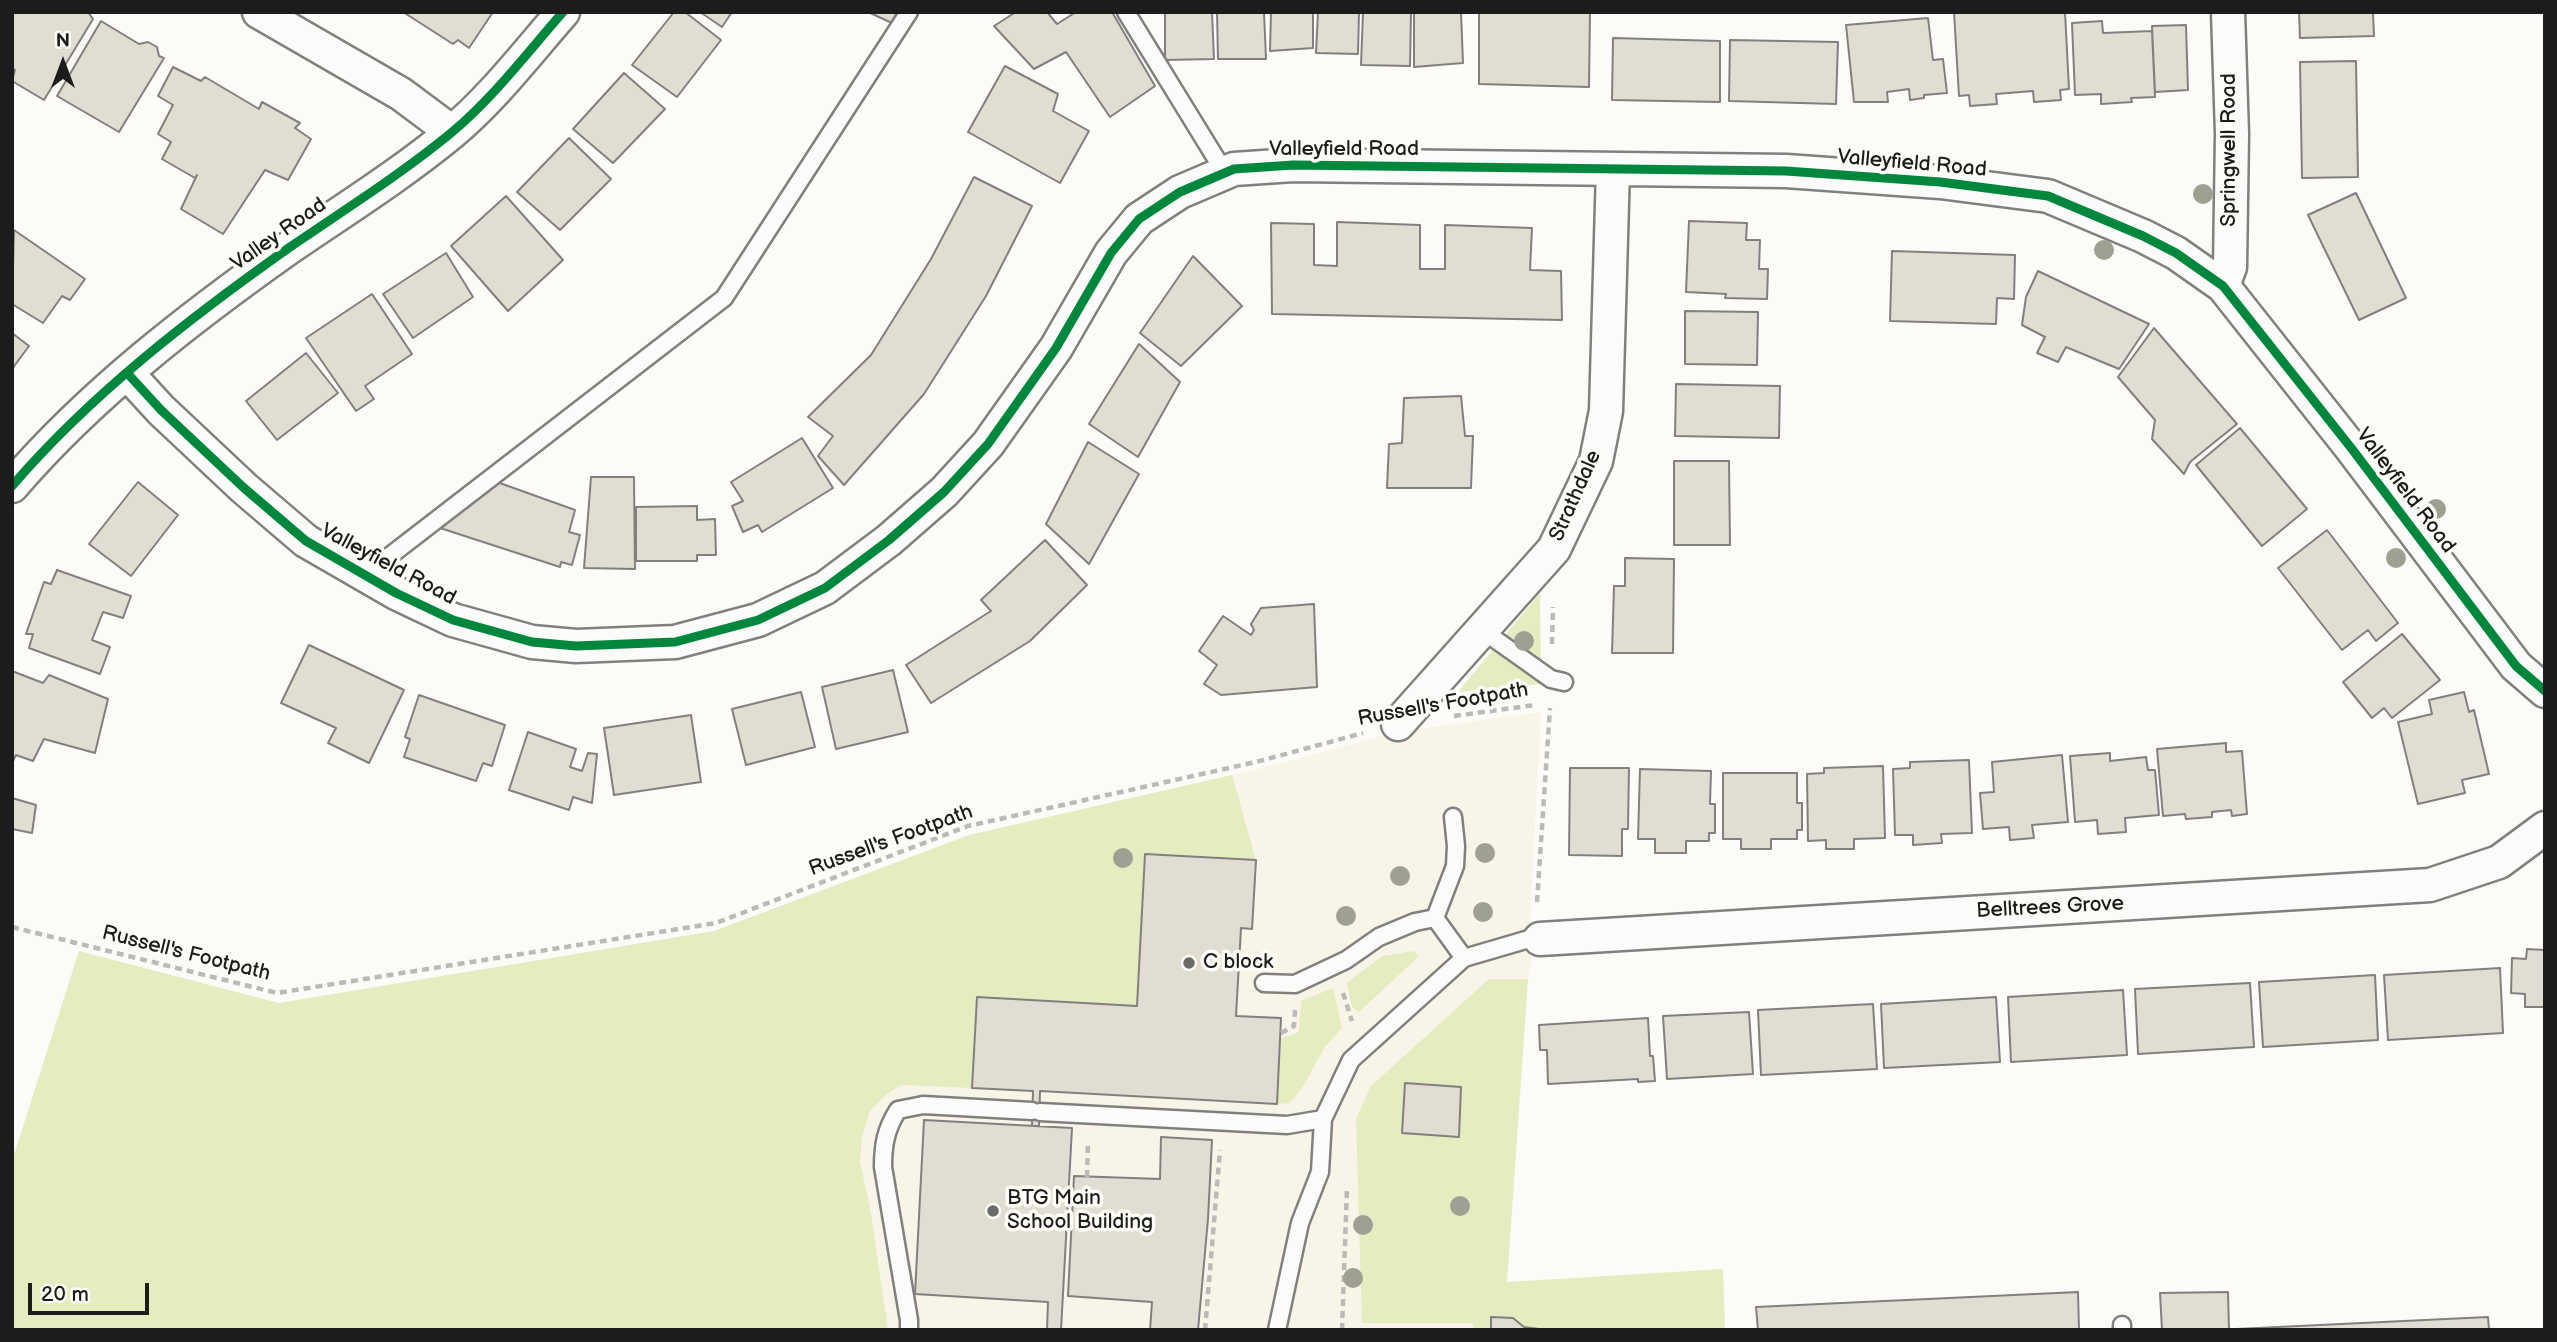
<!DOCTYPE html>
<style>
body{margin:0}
#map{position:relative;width:2557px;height:1342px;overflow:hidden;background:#fcfbf8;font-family:"Balsamiq Sans",sans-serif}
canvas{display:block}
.frame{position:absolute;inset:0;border:14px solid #1c1c1c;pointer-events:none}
.north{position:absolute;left:28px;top:28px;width:70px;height:70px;-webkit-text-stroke:5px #fdfcf7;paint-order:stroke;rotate:0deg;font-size:19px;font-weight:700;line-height:28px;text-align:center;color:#1c1c1c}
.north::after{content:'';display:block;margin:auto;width:24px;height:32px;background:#1c1c1c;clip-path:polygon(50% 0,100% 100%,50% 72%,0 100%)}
.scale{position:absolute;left:28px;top:1283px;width:121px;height:32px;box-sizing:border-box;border:4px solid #1c1c1c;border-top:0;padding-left:9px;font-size:21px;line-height:24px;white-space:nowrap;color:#1c1c1c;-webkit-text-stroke:5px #fdfcf7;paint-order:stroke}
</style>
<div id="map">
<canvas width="2557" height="1342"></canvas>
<div class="frame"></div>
<div class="north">N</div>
<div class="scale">20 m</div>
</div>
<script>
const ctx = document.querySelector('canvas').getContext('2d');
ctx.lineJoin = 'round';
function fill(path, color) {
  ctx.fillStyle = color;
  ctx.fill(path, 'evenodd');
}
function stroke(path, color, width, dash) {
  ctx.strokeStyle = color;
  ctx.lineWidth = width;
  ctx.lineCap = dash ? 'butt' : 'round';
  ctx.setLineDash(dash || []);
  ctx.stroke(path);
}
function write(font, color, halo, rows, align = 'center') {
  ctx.font = font + ' "Balsamiq Sans",sans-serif';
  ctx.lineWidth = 7;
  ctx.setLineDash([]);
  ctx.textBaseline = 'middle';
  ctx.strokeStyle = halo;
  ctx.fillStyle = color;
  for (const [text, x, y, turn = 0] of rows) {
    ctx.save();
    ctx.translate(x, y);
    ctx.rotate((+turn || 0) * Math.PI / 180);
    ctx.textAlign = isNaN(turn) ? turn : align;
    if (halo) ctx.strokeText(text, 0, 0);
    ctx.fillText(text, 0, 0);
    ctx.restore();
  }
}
fill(new Path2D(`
 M1541 712 1529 939 1531 961 1528 979 1507 1282 1475 1313 1473 1330H653L969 835 1259 769 1397 732Z`), '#f9f4e8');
fill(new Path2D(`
 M1540 593 1541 684 1458 692Z
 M1232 775 1256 860 1145 854 1137 1006 977 998 972 1088 901 1085 886 1095 870 1111 862 1136 860 1162 871 1214 888 1330H12V1161L79 951 279 1003 714 931 969 835Z
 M1414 951 1418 957 1359 1012 1352 1007 1347 983 1382 956Z
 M1489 979H1528L1507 1282 1723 1269 1725 1330H1473V1323H1362L1356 1119 1371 1086Z
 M1333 988 1342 1028 1324 1048 1304 1085 1290 1103 1277 1104 1280 1039 1299 1032 1301 1001Z`), '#e5ecc0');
const building = new Path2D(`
 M13 12H88L93 19 44 100 12 81 15 70 12 68Z
 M403 12H493L469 48 458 40 453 44Z
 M674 12H685L721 40 677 97 632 65Z
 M700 12H732L722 27Z
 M868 12H897L892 23Z
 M1016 12H1047L1057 24 1076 12H1112L1155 86 1110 117 1066 52 1034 69 994 26Z
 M1165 12H1212L1214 59 1165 60Z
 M1217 12H1264L1266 59H1218Z
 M1271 12H1313V48L1270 51Z
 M1318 12H1359L1358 54 1316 53Z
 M1363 12H1411L1410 66 1361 65Z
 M1414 12H1461L1463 63 1414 67Z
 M1479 12H1590L1589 87 1479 84Z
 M1954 12H2065L2069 89 2060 90 2061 100 2034 102 2033 91 1996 94 1997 104 1970 106 1969 95 1959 96Z
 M2299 12H2373L2374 36 2300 38Z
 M1928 18 1933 60 1943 59 1947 93 1924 95V98L1910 100 1909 89 1887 92 1888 102H1854L1846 25Z
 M101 21 139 44 148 42 157 47 159 56 164 58 119 132 57 96Z
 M2102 21 2103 33 2152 31 2155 97 2131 98 2132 102 2101 104V94L2075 95 2072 23Z
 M2186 25 2188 90 2155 92 2152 26Z
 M1613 38 1720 41V102L1612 100Z
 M1730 40 1838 42 1836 104 1729 101Z
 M2356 61 2358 177 2302 178 2300 62Z
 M1005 66 1058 94 1053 111 1089 131 1060 183 968 132Z
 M173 67 201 81 205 77 259 109 262 102 300 123 295 128 311 139 288 180 265 170 223 234 181 209 197 175 195 178 162 159 171 142 158 134 173 105 158 96Z
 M624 73 665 109 613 163 573 129Z
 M569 138 611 179 560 230 517 192Z
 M974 177 1032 206 986 296 924 394 844 485 818 456 833 436 808 417 871 355 931 259Z
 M2356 193 2406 298 2359 320 2308 215Z
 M506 196 563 260 508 311 451 246Z
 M1689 221 1747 223 1746 240H1760L1759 269H1768L1767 299 1725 298 1726 294 1686 292Z
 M1337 222 1420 225V269H1445V225L1532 228 1530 270 1561 271 1562 320 1272 314 1271 223 1314 224V265L1337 266Z
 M14 230 85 279 70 300 62 296 43 323 12 304Z
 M1892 251 2015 255 2014 299 1997 298 1996 324 1890 321Z
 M446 253 473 297 413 338 383 294Z
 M1193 256 1242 306 1181 366 1140 333Z
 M2038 271 2149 324 2119 369 2066 347 2058 362 2037 353 2045 337 2022 325 2026 297Z
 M372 294 412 354 365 386 374 399 356 411 306 338Z
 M1685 311 1758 312 1757 365 1685 364Z
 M2154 328 2237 424 2190 462 2184 474 2152 439 2155 420 2118 377Z
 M12 333 29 346 12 369Z
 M1139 344 1180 382 1138 457 1089 424Z
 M306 353 338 393 277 440 246 401Z
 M1676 384 1780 386 1779 438 1675 436Z
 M1461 396 1465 436H1473L1471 488H1387L1389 444 1402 443 1404 398Z
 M2240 428 2307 509 2262 546 2196 465Z
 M802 438 833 488 762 532 758 525 743 532 732 506 743 501 731 482Z
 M1088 442 1139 474 1089 564 1046 524Z
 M1674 461H1729L1730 545H1674Z
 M591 477H634L635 569 584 568Z
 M138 482 178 515 131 576 89 544Z
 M497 482 575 510 569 532 580 535 572 565 561 562 560 567 437 527Z
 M697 506V520L715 519 716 555H697V561H636V507Z
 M2327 530 2398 623 2376 641 2368 630 2342 650 2278 568Z
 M1045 540 1087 585 1030 641 931 703 906 665 991 611 981 600Z
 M1625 558 1674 559 1673 653H1612L1614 586H1625Z
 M57 570 131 596 123 618 103 612 92 640 110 647 100 674 29 648 33 634H26L44 582 51 584Z
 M1314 604 1317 687 1221 695 1204 684 1217 665 1199 651 1223 616 1251 635 1254 630 1251 624 1261 608Z
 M2402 634 2440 680 2392 718 2384 708 2372 718 2343 682Z
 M309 645 404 690 369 763 328 743 336 728 281 703Z
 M893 670 908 732 836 749 822 687Z
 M12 671 43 683 49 675 108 699 95 753 44 739 33 761 16 755 12 763Z
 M801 692 815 747 746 765 732 709Z
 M2464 692 2469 712 2474 710 2489 774 2462 780 2465 793 2418 804 2398 722 2432 714 2429 700Z
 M419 695 505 725 492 766 483 763 476 781 404 757 410 739 405 737Z
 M691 715 701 782 614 795 604 728Z
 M528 732 576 749 570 767 582 771 588 753 597 754 592 803 573 797 569 810 509 790Z
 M2226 743V752L2242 751 2247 814 2232 816 2231 810 2212 812V817L2186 819 2185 814 2163 816 2157 749Z
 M2110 753V761L2146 757 2148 770H2155L2159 815 2125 818 2126 832 2098 834 2097 820 2075 822 2070 756Z
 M2062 755 2068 822 2032 825 2034 838 2010 840 2009 827 1983 829 1980 793 1994 792 1992 762Z
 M1969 760 1972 833 1941 834 1942 843 1913 845V835H1895L1893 769 1910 768V762Z
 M1883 766 1885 838 1854 839V849H1826V840L1808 841 1807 774 1824 773V768Z
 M1570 768H1629L1628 829H1622V856L1569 855Z
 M1640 769 1711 771 1710 804H1715V833H1709V841H1686V853H1655V839H1638Z
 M1723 773H1797V803H1802V830H1797V839H1771V849H1741V839H1723Z
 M12 798 36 805 32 833 12 829Z
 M1145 854 1256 860 1252 929 1241 928 1236 1016 1281 1018 1277 1104 1040 1091 1039 1126H1032L1033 1091 972 1088 977 997 1137 1006Z
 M2544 934 2545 1007H2525V994L2511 993 2512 958 2526 959 2527 949 2544 950Z
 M2500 968 2503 1033 2388 1040 2384 975Z
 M2375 975 2378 1040 2263 1047 2259 982Z
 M2250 983 2254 1047 2138 1054 2135 989Z
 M2123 990 2127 1055 2011 1062 2008 997Z
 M1996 997 2000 1062 1884 1068 1881 1004Z
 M1873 1004 1877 1069 1761 1075 1758 1010Z
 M1749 1012 1753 1074 1667 1079 1663 1016Z
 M1648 1018 1650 1056H1653L1655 1081 1638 1082V1079L1548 1084 1547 1050H1540L1539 1025Z
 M1405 1083 1461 1087 1459 1137 1402 1133Z
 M924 1120 1072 1128 1061 1330H1047L1048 1302 915 1294Z
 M1161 1137 1212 1140 1208 1219 1198 1330H1150L1152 1302 1068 1296 1074 1176 1160 1179Z
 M2078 1292 2079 1330H1758L1756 1307Z
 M2228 1292 2229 1330H2162L2160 1293Z
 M1491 1317 1513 1318 1524 1327 1547 1330H1491Z
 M2488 1317 2489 1330H2236V1329Z`);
fill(building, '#e2ddd2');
stroke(building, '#81807f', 2);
const lane = new Path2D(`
 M1126 12 1225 173
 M365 575 724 298 909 12
 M1482 630 1551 679 1564 682
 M1435 918 1455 866 1456 846 1453 817
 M1264 983 1295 984 1346 960 1379 937 1415 922 1435 918 1464 958
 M1040 1112 1287 1125 1323 1119
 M2122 1325V1330
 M909 1330V1320L883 1167C883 1144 886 1129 898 1110L923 1105 1032 1111
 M1277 1330 1300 1223 1320 1172 1323 1119 1351 1060 1464 958 1529 939H1540`);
const street = new Path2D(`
 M259 12 401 94 452 132
 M2223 286 2230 267 2232 134 2228 12
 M128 374 161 410 244 488 306 541 396 593 453 620 532 642 576 646 675 642 758 620 825 588 889 540 944 492 988 444 1056 348 1111 253 1139 219 1180 192 1234 169 1293 165 1786 171 1940 182 2048 196 2143 236 2176 253 2223 286 2352 449 2516 666 2545 691
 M12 486C91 394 191 317 290 247 344 210 400 175 451 133 493 98 527 53 563 12
 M1398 724 1554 549 1596 461 1606 411 1613 169
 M1540 939 2430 885 2499 862 2545 828`);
stroke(lane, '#81807f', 21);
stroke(street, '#81807f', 37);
stroke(new Path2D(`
 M1552 644 1553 607
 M1454 716 1535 705
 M1537 902 1550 708
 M12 927 277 993 716 923 968 826 1256 762 1363 733
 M1343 993 1352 1021
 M1281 1033 1294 1026 1295 1010
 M1087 1177 1088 1142
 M1205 1330 1220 1150
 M1342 1330 1347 1188`), '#bbbab8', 4.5, [7, 5]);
stroke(lane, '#fbfbf9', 16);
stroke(street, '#fbfbf9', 32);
stroke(new Path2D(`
 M128 374 161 410 244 488 306 541 396 593 453 620 532 642 576 646 675 642 758 620 825 588 889 540 944 492 988 444 1056 348 1111 253 1139 219 1180 192 1234 169 1293 165 1786 171 1940 182 2048 196 2143 236 2176 253 2223 286 2352 449 2516 666 2545 691
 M12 486C91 394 191 317 290 247 344 210 400 175 451 133 493 98 527 53 563 12`), '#00873e', 9);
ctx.fillStyle = '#9fa092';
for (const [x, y] of [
 [2203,194],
 [2104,250],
 [2436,509],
 [2396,558],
 [1524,641],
 [1485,853],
 [1123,858],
 [1400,876],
 [1483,912],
 [1346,916],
 [1460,1206],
 [1363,1225],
 [1353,1278]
]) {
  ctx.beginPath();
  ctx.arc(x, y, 10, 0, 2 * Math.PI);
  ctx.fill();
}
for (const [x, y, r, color] of [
 [1189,963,7,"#6a6a69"],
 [993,1211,7,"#6a6a69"]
]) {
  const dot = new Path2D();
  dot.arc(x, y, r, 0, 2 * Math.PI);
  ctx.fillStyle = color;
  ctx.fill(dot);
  stroke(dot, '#fdfcf7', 2.5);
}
write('21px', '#1c1c1c', '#fdfcf7', [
 ["Valleyfield Road",1344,150],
 ["Springwell Road",2230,150,-90],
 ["Valleyfield Road",1912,164,5],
 ["Valley Road",279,235,-35],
 ["Valleyfield Road",2405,491,53],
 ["Strathdale",1576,496,-66],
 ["Valleyfield Road",388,565,28],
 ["Russell's Footpath",1443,705,-10],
 ["Russell's Footpath",891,841,-20],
 ["Belltrees Grove",2050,908,-3],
 ["Russell's Footpath",186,954,14]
]);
write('21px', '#1c1c1c', '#fdfcf7', [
 ["C block",1203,963],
 ["BTG Main",1007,1199],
 ["School Building",1007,1223]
], 'left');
</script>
